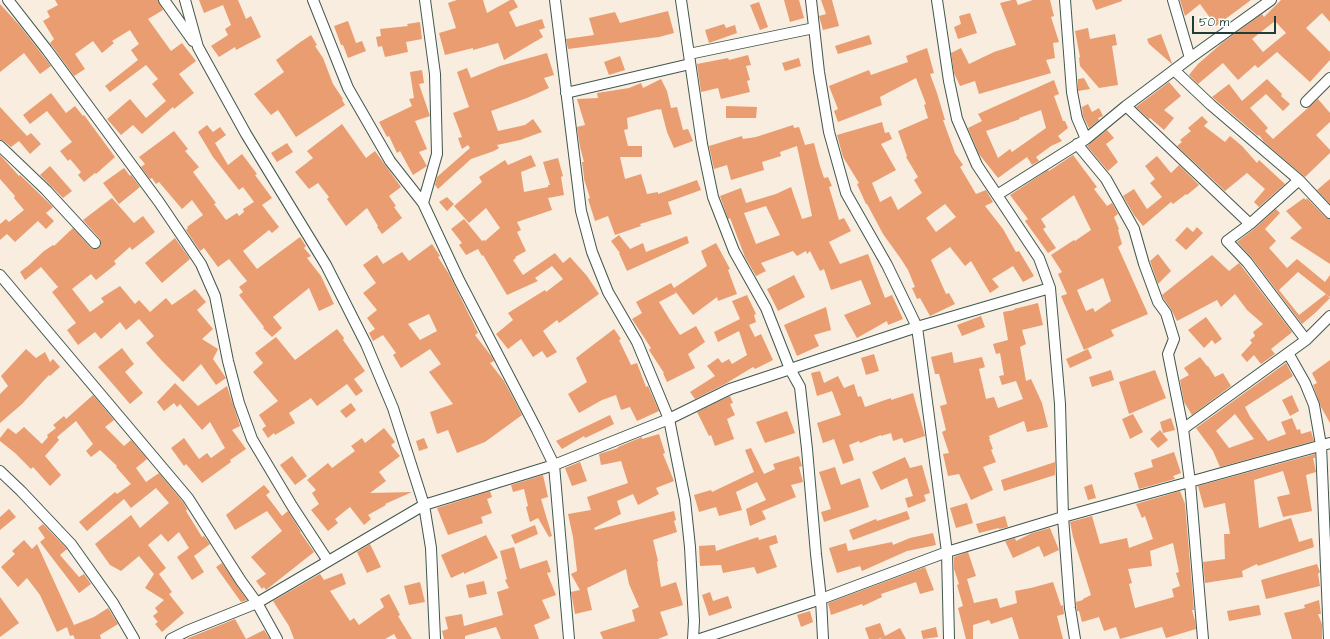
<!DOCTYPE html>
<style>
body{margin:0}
#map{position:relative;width:1330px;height:639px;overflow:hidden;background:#f8edde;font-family:"Architects Daughter",sans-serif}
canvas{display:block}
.scale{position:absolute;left:1192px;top:16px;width:84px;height:18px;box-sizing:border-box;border:2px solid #1f3d34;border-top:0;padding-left:5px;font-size:12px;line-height:14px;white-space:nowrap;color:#1f3d34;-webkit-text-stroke:3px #fff;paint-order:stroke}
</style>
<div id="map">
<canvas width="1330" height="639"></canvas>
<div class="scale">50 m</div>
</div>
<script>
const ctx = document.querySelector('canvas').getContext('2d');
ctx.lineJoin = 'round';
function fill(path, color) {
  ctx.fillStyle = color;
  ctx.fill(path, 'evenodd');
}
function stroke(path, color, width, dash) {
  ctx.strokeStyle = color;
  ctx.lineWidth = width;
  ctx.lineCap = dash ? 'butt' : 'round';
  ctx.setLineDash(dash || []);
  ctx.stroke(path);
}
fill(new Path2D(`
 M55 0H158L163 10 148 19 171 51 182 43 196 61 179 74 194 93 174 109 173 107 142 134 133 125 121 135 107 119 130 99 146 118 166 101 152 84 158 79 146 65 110 92 105 86 138 60 131 50 139 44 130 30 112 41 114 43 102 53 93 41 75 54 85 69 74 76 50 43 54 39 43 21 50 17 47 11 58 5Z
 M199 0H238L246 19 251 16 261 37 236 50 235 47 219 57 211 46 228 35 225 29 231 25 223 5 204 13Z
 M457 0H483L487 13 510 0H514L518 7 509 12 516 27 542 19 545 28 539 30 543 37 504 60 498 43 473 50V48L445 55 439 33 456 28 448 3Z
 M784 0H799L804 18 790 22Z
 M821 0H832L839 26 823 30 819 16 826 14Z
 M1012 0H1016L1018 5 1033 0H1050L1054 16 1051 17 1059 42 1053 43 1055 58 1046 60 1051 73 979 94 975 81 960 86 954 73 951 53 961 48 969 64 994 52 1016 45 1000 3Z
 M1092 0H1122V1L1096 10Z
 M1180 0H1251L1216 26 1200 4 1185 16Z
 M1281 0H1330V22L1322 13 1306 28 1330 52V60L1310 82 1277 52 1258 68 1255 65 1238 80 1223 63 1198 84 1189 75 1198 64 1222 43 1262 14 1264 17ZM1275 21 1286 33 1263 52 1252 39Z
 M759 2 768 27 760 30 750 5Z
 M0 4 20 26 51 66 40 74 24 53 0 72Z
 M668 11 674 33 659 37 568 49 566 39 594 35 589 18 615 12 620 23Z
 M970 13 977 33 958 39 954 27 961 24 959 16Z
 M348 21 356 43 362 41 366 51 348 58 343 45H341L334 26Z
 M420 22 422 39 406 42 408 52 385 57 382 46 378 47 376 37 381 36 380 29 408 26 407 24Z
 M724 24 726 28 735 25 737 33 709 43 705 30Z
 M1088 28 1090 39 1115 34 1117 45 1112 46 1118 85 1099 88 1080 66 1079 58 1080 57 1075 31Z
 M1161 34 1172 63V64L1149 44 1147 39Z
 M311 35 317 45 315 46 323 58 333 84 343 99 342 100 345 105 296 137 278 110 271 115 254 94 284 72 276 60 299 43Z
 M869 35 872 44 838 54 835 46Z
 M927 48 934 73 930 74 937 93 945 120H943L955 153 963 165 960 167 976 194 986 190 993 202 985 206 1003 229 1016 252 1019 251 1034 276 1023 282 1013 266 992 279 999 287 990 293 971 261 965 266 950 247 931 260 946 294 949 293 955 304 930 316 920 298 917 299 912 288 915 287 908 270 901 259 883 234 874 217 867 204H866L857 184 859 183 843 157 837 135 882 122 885 133 889 132 892 139 881 144 896 170 872 183 880 202 891 196 898 210 922 193 914 180 918 177 906 157 907 156 898 131 928 118 924 105 926 104 916 78 880 97 882 105 838 122 834 111 838 109 829 86 869 70 871 75 908 62 906 56ZM945 204 956 217 936 232 926 218Z
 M547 53 554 75 544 78 549 88 527 98 491 111 498 131 525 125 533 119 542 132 520 140 497 145 499 148 494 151 471 159 438 189 435 185 437 177 470 148 468 145 462 149 458 138 462 137 453 113 469 107 457 72 467 68 471 78 500 66Z
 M748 55 751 65 746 66 750 80 747 81 750 92 721 99 718 88 701 92 697 64 728 58 729 60Z
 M620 56 625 70 609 75 604 62Z
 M799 58 801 66 785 71 782 63Z
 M422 70 424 83 419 84 430 116 415 121 427 149 419 152 427 166 413 175 400 151 397 153 389 136 387 137 379 122 412 106 409 99 414 98 410 72Z
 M1084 78 1090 89 1078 91V79Z
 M661 79 667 91 671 108 677 107 683 130 688 129 693 141 674 148 667 132 661 109 658 110V109L627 118 628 129 624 130 628 146H642V157H620L625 179 641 174 647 194 658 192V194L697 180 701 190 668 202 672 214 640 224 641 226 615 235 608 216 595 221 588 199 590 198 584 179V177L582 162H584L580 147 577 127 585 125 577 99 598 98 597 93 629 88 641 83 643 88Z
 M1267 79 1282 94 1281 96 1290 104 1283 111 1266 94 1250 108 1268 128 1265 131 1273 139 1318 99 1330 113V122L1316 135 1330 150V153L1305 177 1264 142 1259 135 1258 136 1212 97 1229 84 1242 101Z
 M1054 80 1059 94 1054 96 1063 121H1065L1068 128 1058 136 1062 141 1051 146 1036 157 1039 161 1032 165 1027 157 998 178 979 154 968 128 982 121 978 114ZM1041 110 1046 128 1012 152 1010 149 998 158 986 131 1020 119 1019 118Z
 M1169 82 1181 96 1164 110 1174 118 1164 130 1150 118 1149 119 1136 107Z
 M51 93 66 113 75 106 83 116 84 115 115 157 96 174 95 173 84 182 78 175 81 172 70 159 68 161 60 151 72 142 47 111 30 124 23 115Z
 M1088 104 1092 112 1099 108 1103 116 1098 118 1099 120 1089 128 1083 116 1082 107Z
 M726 106 757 107 756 118H726Z
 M0 107 27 136 31 133 41 144 30 154 19 141 11 147 4 141 0 140Z
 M1202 116 1208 122 1204 126 1225 142 1230 136 1242 146 1257 163 1259 160 1285 184 1259 207 1254 202 1265 189 1247 173 1225 191 1177 146 1182 142 1180 140 1191 131 1188 128Z
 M342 124 366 158 375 151 401 187 389 196 396 206 394 207 402 218 382 234 377 227 378 226 367 208 346 226 327 199 329 197 318 183 309 189 295 172 313 158 307 151Z
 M207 125 213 132 220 127 226 135 215 143 228 165 242 154 257 174 255 175 272 198 262 205 279 227 272 233 269 230 243 251 257 269 300 237 306 246 304 248 311 256 307 258 321 276 334 304 319 311 309 288 273 317 282 328 272 337 263 328 264 327 239 295 243 292 239 287 247 281 229 259 218 267 204 248 200 251 186 230 188 228 187 227 203 215 192 200 182 209 159 182 156 184 152 178 150 179 141 167 145 164 139 157 174 131 188 149 185 151 199 167 193 172 216 203 214 204 226 220 237 213 239 216 244 212 243 209 254 202 243 187 239 190 213 157 198 132Z
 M793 125 794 128 799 127 805 145 814 143 820 166 824 178 828 177 832 186 829 187 839 220 844 218 851 231 829 242 840 264 868 254 885 298 892 295 903 319 888 325 887 321 857 338 844 315 871 304 861 280 831 290 824 269 820 271 810 251 807 254 806 251 797 256 793 251 761 263 766 271 756 276 745 257 730 218 728 219 720 196 741 188 746 203 776 194 791 187 802 219 812 216 797 146 780 152 781 156 762 162 764 170 731 180 727 165 714 169 709 146 742 136 743 139 756 137ZM766 206 780 235 756 244 744 213Z
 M1107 130 1114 138 1106 144 1118 162 1108 171 1087 146Z
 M287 143 293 152 277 162 271 153Z
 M0 155 19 176 20 175 53 207 46 213 54 221 46 229 38 221 15 242 7 234 0 240V224L6 219 9 222 24 210 14 198 15 196 0 179Z
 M531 155 536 166 521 172 524 192 548 187V185H550L543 162 558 158 563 176 561 177 564 195 548 198 552 210 517 222 521 230 517 232 526 251 515 257 516 258 513 260 523 275 555 253 563 263 570 257 587 276 599 294 559 323 557 320 543 331 557 352 547 358 542 351 533 357 521 339 508 349 496 334 513 320 508 313 545 290 546 292 563 279 552 266 535 278 538 281 507 295 483 255 482 256 478 249 466 255 459 245 462 243 451 229 464 219 482 241 484 240 485 241 500 228 486 208 469 223 454 206 482 182 479 177 505 160 508 165Z
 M1073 155 1097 187 1094 189 1107 206 1112 203 1118 214 1114 217 1119 229 1118 230 1122 244 1118 247 1148 314 1111 330 1114 336 1084 350 1061 296 1067 294 1058 274 1062 272 1051 255 1074 240 1075 241 1091 230 1074 195 1041 219 1046 227 1043 229 1056 248 1048 253 1025 221 1028 219 1010 195 1048 170 1049 171ZM1103 278 1111 301 1095 312 1093 308 1086 311 1077 290Z
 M1157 156 1171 173 1179 165 1199 185 1187 195 1186 194 1173 204 1171 202 1143 226 1134 215 1123 196 1134 189 1147 209 1162 197 1150 183 1155 179 1145 166Z
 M50 166 72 191 63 198 40 175Z
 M124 168 130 176 131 175 140 187 119 204 103 183Z
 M1330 179V204L1317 190Z
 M447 197 454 204 447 211 439 202Z
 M112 198 134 223 143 216 155 232 132 250 130 247 114 261 116 264 96 280 91 274 72 289 90 312 104 302 101 298 120 286 135 304 139 300 150 312 166 298 172 305 195 289 206 302 197 310 213 329 202 339 218 349 213 359 226 378 216 385 201 364 183 382 162 361 146 343 154 336 139 319 126 330 120 322 101 339 95 332 78 345 67 330 76 323 52 292 58 287 41 267 25 280 20 272 29 265 44 251 53 245 54 246 73 228 91 248 96 249 99 248 101 245 100 239 83 220Z
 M1304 198 1306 200 1307 198 1325 217 1330 219V264L1290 238 1302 228 1286 211Z
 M1276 209 1280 213 1265 229 1276 241 1269 248 1287 268 1297 259 1325 282 1330 275V297L1326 294 1330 298 1315 313 1302 324 1252 258 1237 242 1254 229ZM1298 272 1326 294 1299 315 1279 290Z
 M1187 227 1193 232 1197 227 1203 233 1186 250 1175 240Z
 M619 235 630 249 643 243 646 252 687 236 689 243 627 271 619 253H620L611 241Z
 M175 238 190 259 162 283 145 263Z
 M716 243 730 269 728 270 737 294 718 301 717 297 693 315 675 291 676 293 659 302 670 320 680 335 696 326 705 342 688 354 695 368 667 382 663 373H664L649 350 651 348 632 319 642 313 636 302 671 283 674 288 707 266 701 251Z
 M432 244 440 256 438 257 449 274 478 333 475 335 492 357 494 361 490 363 504 381 522 415 485 442 457 453 448 430 437 434 430 412 453 404 429 372 441 364 430 349 401 368 393 355 396 353 383 335 373 341 369 333 375 329 367 318 377 310 363 293 376 283 363 265 377 255 383 264 402 252 409 261ZM429 314 437 331 420 340 408 324Z
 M1158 254 1171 271 1158 284 1150 261Z
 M1212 255 1229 271 1239 263 1292 332 1291 333 1271 349 1275 354 1261 364 1254 355 1247 362 1241 355 1252 343 1250 340 1255 336 1253 332 1263 324 1247 310 1235 294 1221 307 1217 300 1177 321 1171 309 1164 299 1162 295Z
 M794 275 805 297 778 311 767 289Z
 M747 295 756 314 754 315 756 322 749 325 755 337 761 334 773 360 755 369 753 367 725 384 695 399 690 392 715 376 707 366 718 358 722 363 729 359 732 364 747 355 739 331 718 342 714 332 740 319 732 301Z
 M1038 303 1043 325 1022 330 1026 344 1020 347 1026 381 1031 379 1042 403 1048 427 1027 432 1024 421 989 436 990 439H989L993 449 991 450 996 462 983 467 993 490 971 500 959 474 948 476 943 454 949 453 942 432 946 430 940 406 947 404 939 374H935L931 357 952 352 954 363 982 357 985 367 979 369 986 399 994 397 998 408 1023 399 1016 381 1002 385 999 376 1004 375 1000 353 996 354 993 344 1008 340 1003 312 1014 310V309Z
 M826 307 831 330 814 335 819 346 797 356 784 325Z
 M981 316 985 327 962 336 957 325Z
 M1206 317 1222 339 1215 344 1212 340 1204 348 1188 330Z
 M337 329 344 338 343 340 365 371 354 379 363 391 356 396 347 384 317 406 311 398 289 413 295 423 275 435 274 433 268 438 262 429 266 426 259 415 278 401 253 372 263 363 255 353 276 337 295 360Z
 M614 329 621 339 619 340 631 365 637 363 646 387 648 386 659 411 637 421 630 407 621 410 616 395 602 400 579 413 568 394 587 382 576 358Z
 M122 348 134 364 125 372 143 393 130 404 98 367Z
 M26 349 36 358 45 352 50 362 53 359 60 367 50 376 49 375 22 404 0 423V394L8 386 1 376Z
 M1088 349 1092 358 1070 368 1066 359Z
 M874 354 879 371 866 375 861 358Z
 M1200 357 1207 366H1208L1215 377 1223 373 1231 386 1192 415 1184 402 1180 380 1189 375 1184 368Z
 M1330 360V423L1321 407 1313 385 1317 383 1312 373Z
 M1286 363 1293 376 1245 407 1250 417 1268 441 1286 434 1281 422 1292 418 1297 430 1300 429 1301 434 1311 431 1314 441 1220 467 1213 451 1196 428ZM1235 414 1254 439 1229 448 1216 431Z
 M1111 370 1114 380 1092 387 1089 377Z
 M1155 370 1166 398 1129 414 1119 382Z
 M820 371 824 383 838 376 844 388 854 384 858 397 861 396 865 407 891 398V400L913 393 925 436 904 443 902 438 893 441 891 433 881 436V435L860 443 859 441 849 445 854 460 843 464 834 439 823 443 817 423 841 415 832 391 817 396 811 373Z
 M175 383 198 406 227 386 240 426 232 430 246 449 230 460 231 462 202 483 186 464 184 466 171 448 184 438 199 459 207 453 211 458 225 448 210 422 202 430 180 404 177 407 174 403 164 411 157 402Z
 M93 395 114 420 105 427 124 446 131 440 147 459 136 468 146 482 159 473 183 502 187 509 186 511 202 537 204 536 210 544 194 556 204 572 192 580 177 557 189 548 179 532 168 542 161 534 148 545 166 568 159 574 172 592 169 594 184 613 162 632 155 624 158 622 153 616 158 612 155 608 164 600 145 588 154 574 139 556 121 571 110 565 95 544 131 515 140 528 169 503 156 488 131 508 124 499 87 531 79 522 115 492 117 494 131 484 116 467 117 466 100 450 91 457 86 451 93 444 76 421 57 437 59 440 45 456 61 475 50 486 33 467 31 469 15 453 0 441V438L8 428 16 434 24 427 42 444 48 437 47 435 56 428 53 425 64 416 66 419Z
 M1292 395 1299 411 1290 416 1282 400Z
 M730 396 733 403 730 404 735 415 727 419 734 439 715 446 711 435 709 436 697 412Z
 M351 403 356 410 346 418 340 411Z
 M787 411 795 433 765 443 756 422Z
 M1133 414 1143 432 1130 439 1122 419Z
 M610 415 614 424 600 431 585 438 584 436 562 449 556 441Z
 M1171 418 1175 430 1163 433 1160 422Z
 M384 428 395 442 391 445 400 456 379 472 386 481 370 493 412 492 385 504 386 505 368 515 371 519 364 525 350 507 335 519 338 523 328 531 311 510 319 504 312 493 316 490 307 480 328 463 332 468 355 451 351 446 362 438 365 443Z
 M1160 430 1168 440 1158 448 1150 439Z
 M659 434 665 453 663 454 674 481 656 488 659 494 638 505 633 494 617 501 621 514 594 528 595 530 674 511 676 520 674 521 677 532 653 540 658 561 657 562 661 587 676 582 683 605 660 612 668 635 658 639H603L600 632 635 621 632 610 639 607 629 584 626 569 587 588 592 610 575 614 571 592 580 590 571 574 577 571 573 537 568 514 591 510 587 497 628 483 621 461 601 465 599 454 618 448V447L642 437V439Z
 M424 438 428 448 419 451 416 441Z
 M751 448 764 474 775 469 773 464 799 456 802 466 799 467 803 482 791 485 796 497 762 511 766 519 750 526 746 509 766 500 757 482 736 492 742 510 719 516 716 507 699 512 694 495 711 490 712 492 754 472 745 450Z
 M1174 452 1181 473 1173 476 1175 479 1139 489 1134 473 1153 467 1151 460Z
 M1315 454V458H1313L1316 472 1306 475 1312 511 1283 517 1277 497 1290 494 1283 471 1254 480 1259 528 1291 518 1299 542 1312 538 1314 547 1258 566 1257 564 1242 571 1243 577 1205 583 1203 562 1225 559 1224 534H1230L1225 503 1204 508 1198 486Z
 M292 456 307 476 295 485 280 465Z
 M905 457 910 468 922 465 930 493 924 495 926 501 908 508 905 498 913 496 907 478 881 490 872 472Z
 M580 462 587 481 572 486 565 468Z
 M1055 462V475L1004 491 1001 480Z
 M835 467 841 485 860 478 869 507 824 522 821 512 831 509 819 472Z
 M543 475 548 497 541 499 552 536 549 537 538 518 530 522 526 507 528 506 524 489 513 492 511 485Z
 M1092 484 1096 498 1088 500 1084 487Z
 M264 485 270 492 266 495 282 516 288 511 301 532H300L314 552 266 590 264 587 262 589 256 581 266 574 251 557 282 531 267 511 235 530 226 515Z
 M490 491 492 497 487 499 492 513 481 517 483 523 448 535 437 508Z
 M1180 491 1185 504 1194 610H1192L1195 621 1196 629 1166 638 1162 627 1120 639 1116 627 1104 631 1099 617 1082 622 1079 611H1077L1076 602 1083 600V599L1091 595 1073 537 1070 522 1092 516 1100 544 1127 538 1129 548 1153 539 1145 516 1142 518 1136 504ZM1173 543 1179 572 1176 573 1180 586 1172 589 1174 597 1135 608 1129 584 1132 583 1128 569 1152 566 1150 551Z
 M967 503 973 523 956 528 950 508Z
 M9 509 16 517 0 530V517Z
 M907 511 910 519 853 540 849 530 876 519 877 521Z
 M1005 516 1008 527 999 529V528L979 533 976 524Z
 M43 524 67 549 60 555 79 577 84 574 91 584 79 593 40 542 45 538 38 528Z
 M535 525 538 534 515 544 511 535Z
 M1050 528 1059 550 1044 557 1039 546 1013 558 1005 541 1015 538 1016 541 1032 533Z
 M933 533 936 545 907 551 862 571 860 566 837 573 829 548 846 543 848 551 892 542 893 545 910 538Z
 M486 535 498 558 464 574V572L451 578 441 555Z
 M776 535 778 543 769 546 777 567 757 574 754 567 723 573 721 565 700 566 699 546 715 545 716 551 758 537 759 540Z
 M24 540 32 549 37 544 74 625 94 617 108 608 118 624 100 635 101 639H75L73 635 70 636 67 627 57 632 40 595 27 578 18 587 1 567 15 554 12 551Z
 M370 544 381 567 367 573 357 552Z
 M514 547 520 569 547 560 551 572 547 573 556 595 542 600 550 618 534 625 539 639H501L496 627 465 636V639H444L442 631 448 629 445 617 462 614 464 626 503 615 497 592 509 588 505 580 507 579 500 551Z
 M968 552 976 576 967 579 974 603 997 598 1000 608 1017 603 1015 591 1031 588 1053 582 1061 606 1063 605 1064 614 1057 616 1063 639H1019L1012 617 991 624 989 620 973 625V639H966L958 608 963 606 957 585 959 584 954 569V557Z
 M222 563 236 584 247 600 241 602 216 567Z
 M1317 564 1320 572 1318 574 1320 586 1266 599 1261 580Z
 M925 567 934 590 920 594 916 582 881 594 882 597 863 606 862 604 831 615 828 603Z
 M342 573 346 584 330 591 350 621 354 618 359 625 384 607 380 599 389 594 400 615 398 616 412 639H397L394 634 385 639H294L289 626 273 601 320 574 324 580Z
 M484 581 487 594 469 598 466 585Z
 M420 582 425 602 409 605 404 586Z
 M710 592 713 601 728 596 732 608 709 616 702 595Z
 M0 597 19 623 0 637Z
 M1319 600 1321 614H1318L1322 624V639H1292L1284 613 1305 608 1304 605Z
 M1259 605 1261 615 1229 621 1227 611Z
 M810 611 813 622 801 627 797 615Z
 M235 619 246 639 264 630 270 639H186Z
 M880 623 885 636 900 628 906 639H880L883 637 878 639H869L865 628Z
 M936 627 938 637 923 639 921 631Z`), '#e99d71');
const minor = new Path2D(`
 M8 0 47 50 159 202 201 264 215 296 228 361 239 403 252 439 292 506 328 561
 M164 0 193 41
 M185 0 198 47 246 134 326 265 366 344 393 408 424 505 431 548 435 639
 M313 0 348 88 390 161 423 203 459 280 537 430 554 465 569 639
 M555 0 581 211 592 252 608 292 637 342 669 419 685 500 690 547 694 621 693 639
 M681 0 702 144 713 197 734 251 766 308 790 369 800 387 807 449 816 554 821 599 823 639
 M811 0 819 72 829 132 846 193 887 265 917 327 947 552 949 639
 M937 0 949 81 957 119 977 165 1039 258 1050 288 1060 404 1063 517 1070 608 1075 639
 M1065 0 1072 92 1077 118 1086 139
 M1173 0 1190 58
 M689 54 814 28
 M1174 70 1211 105 1299 180 1330 213
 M566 93 690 64
 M1306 102 1330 78
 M1126 106 1250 224
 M1077 144 1106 179 1134 229 1144 264 1158 302 1166 313 1174 339 1168 354 1183 429 1190 482 1203 639
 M0 146 46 190 95 243
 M1299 180 1250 224 1227 241 1247 262 1306 340
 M997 195 1086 139 1126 106 1190 58 1271 0
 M423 203 437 154 435 74 425 0
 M0 275 188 498 241 581 257 603 277 639
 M1288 353 1305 383 1314 405 1321 445 1329 639
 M1183 429 1306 340 1330 316
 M0 471 21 491 71 544 113 603 134 639
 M171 639 187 631 257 603 424 505 554 465 669 419 730 389 917 327 1050 288
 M700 639 821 599 947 552 1063 517 1330 443`);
stroke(minor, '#40574e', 12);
stroke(minor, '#fff', 10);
</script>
